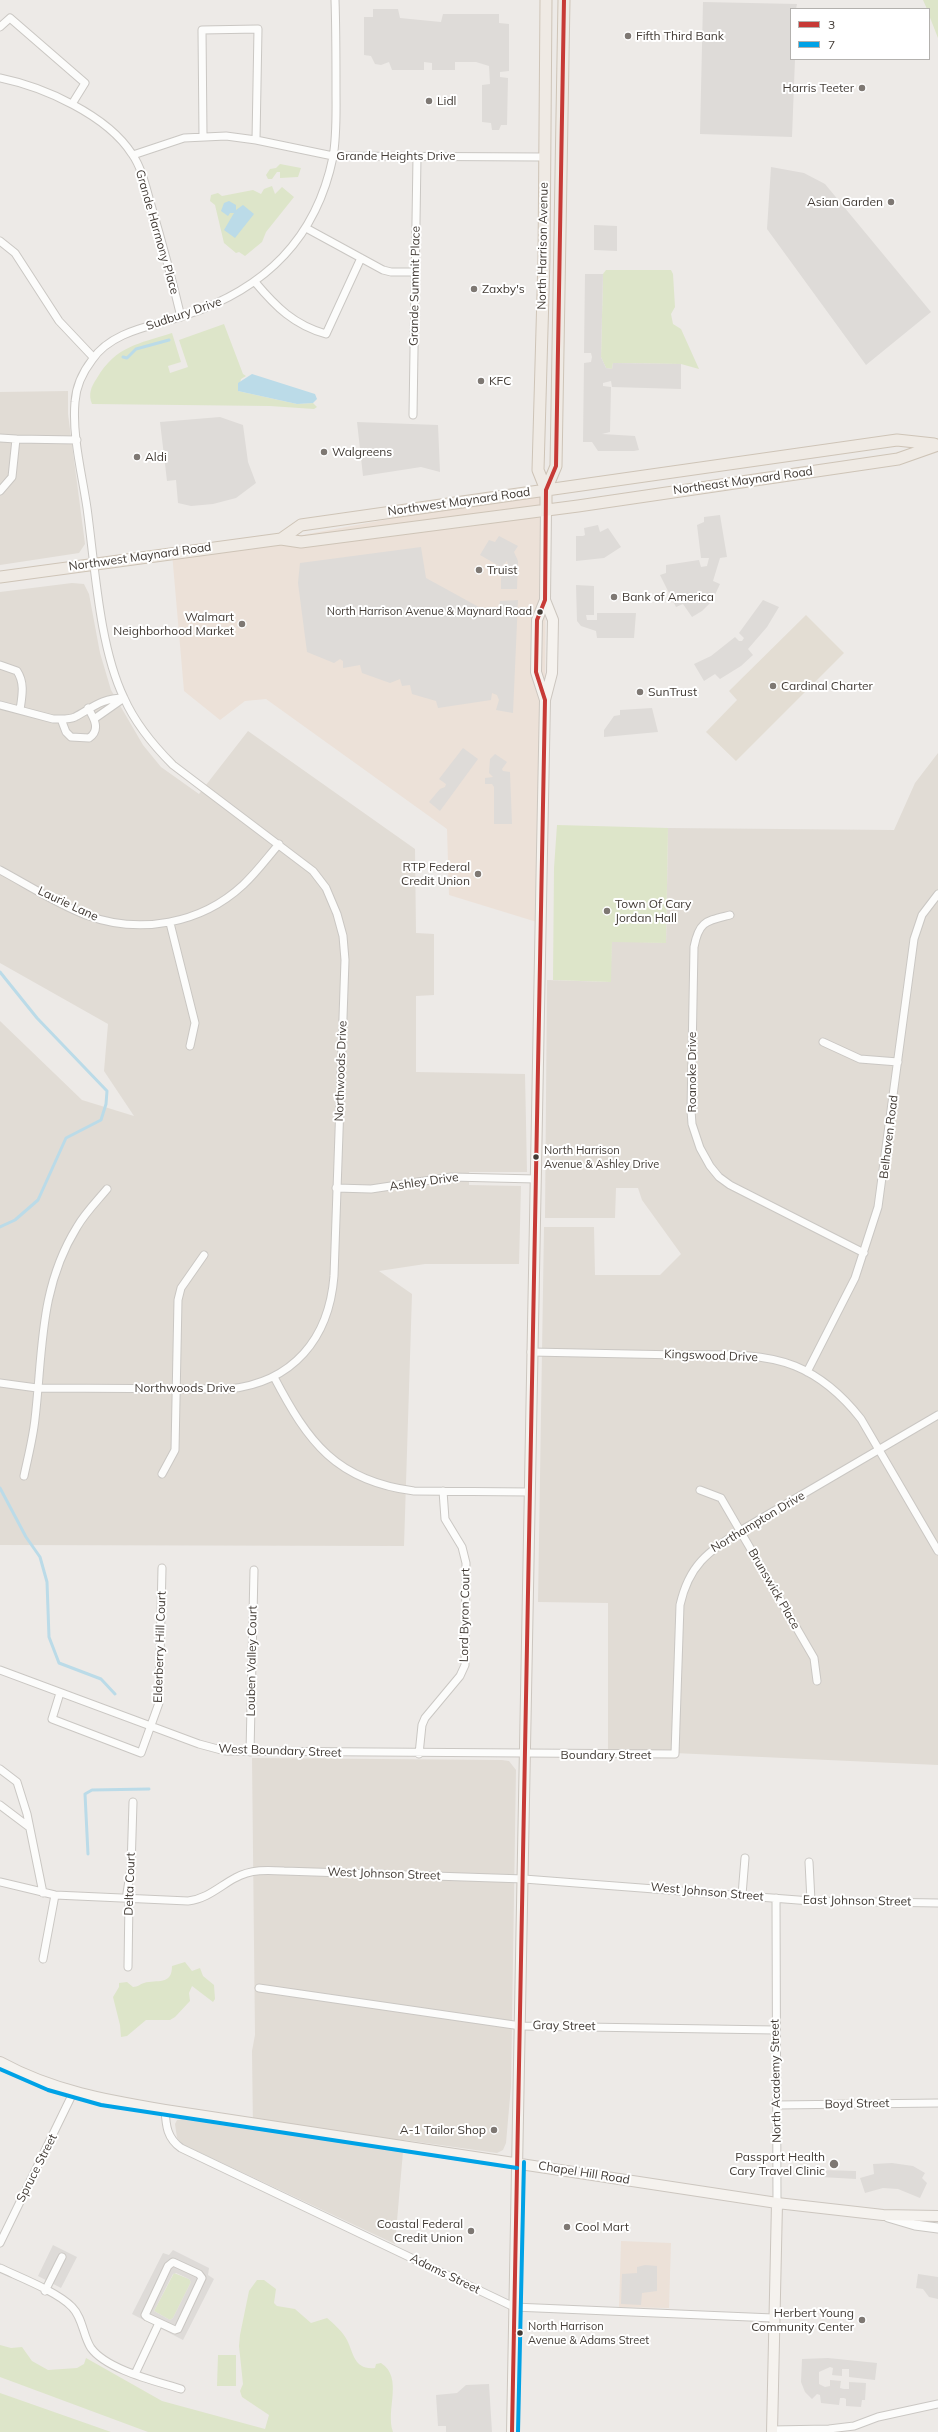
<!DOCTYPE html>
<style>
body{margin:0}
#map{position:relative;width:938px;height:2432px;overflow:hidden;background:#edeae7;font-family:Mulish,sans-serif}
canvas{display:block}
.legend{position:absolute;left:790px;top:8px;width:140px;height:52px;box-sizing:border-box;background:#fff;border:1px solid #b3b1ae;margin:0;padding:5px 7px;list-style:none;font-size:12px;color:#423b35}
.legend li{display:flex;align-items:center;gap:8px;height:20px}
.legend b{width:20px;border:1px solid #b3b1ae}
</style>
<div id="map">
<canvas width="938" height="2432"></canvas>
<ul class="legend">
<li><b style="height:5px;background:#c73a36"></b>3</li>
<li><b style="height:5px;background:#00a2e6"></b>7</li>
</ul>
</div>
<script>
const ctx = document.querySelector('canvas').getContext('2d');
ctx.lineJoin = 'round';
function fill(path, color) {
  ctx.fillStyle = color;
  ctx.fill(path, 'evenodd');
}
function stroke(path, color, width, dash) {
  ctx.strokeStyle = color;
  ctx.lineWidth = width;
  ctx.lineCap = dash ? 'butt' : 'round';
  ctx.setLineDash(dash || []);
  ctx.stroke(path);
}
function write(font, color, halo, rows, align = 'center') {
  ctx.font = font + ' Mulish,sans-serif';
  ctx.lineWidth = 4;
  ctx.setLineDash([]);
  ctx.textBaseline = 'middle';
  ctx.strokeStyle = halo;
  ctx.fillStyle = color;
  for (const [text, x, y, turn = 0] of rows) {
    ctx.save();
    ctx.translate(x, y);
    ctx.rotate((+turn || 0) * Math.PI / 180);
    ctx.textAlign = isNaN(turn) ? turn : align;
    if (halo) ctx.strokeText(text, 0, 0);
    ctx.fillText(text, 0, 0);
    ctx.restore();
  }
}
fill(new Path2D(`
 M68 391V414L85 544 79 553 0 565V392Z
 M72 583 84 584 89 594 100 653 111 690 143 745 161 767 199 794 248 731 415 849 416 933 434 934V995L416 996V1072L525 1074 527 1172H469V1185L521 1186 519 1264H425L379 1271 412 1294 404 1546 0 1545V1021L82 1100 134 1116 104 1071 108 1024 0 963V592Z
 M938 753V1765L608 1750V1603L538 1602 544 1227H594L595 1275H660L681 1254 642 1200 638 1188H616L615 1218H545L547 980 610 982 612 941 666 943 668 828 894 830 915 783Z
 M252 1758 502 1760 509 1761 516 1770 511 2086 506 2143 503 2150 497 2153 404 2140 395 2244 182 2144 177 2138 175 2124 177 2120 182 2119 253 2130 252 2051 255 2035Z`), '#e1dcd5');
fill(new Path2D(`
 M546 490 545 728 540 923 449 895 447 829 266 699 245 701 220 720 184 691 172 553 281 539Z
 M621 2241 671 2243 669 2308 619 2307Z`), '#ece1d8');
fill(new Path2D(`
 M806 615 844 653 736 761 706 732 737 700 729 691Z`), '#e3ddd3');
fill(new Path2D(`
 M923 0H938V38L929 15V9H927Z
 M280 164 301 168 298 177 280 178V172H277L272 179H268L266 175 270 169 276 168Z
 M272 186 275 194 282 187 294 197 266 232 262 242 245 256 239 252 236 253 224 243 215 205 210 201 211 195 218 193 222 196 253 190 261 194 264 189Z
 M606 270H671L673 274 675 307 671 314 673 324 681 329 699 369 681 364 613 363 612 369 606 368 601 357 603 274Z
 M224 324 243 374 246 376 241 379 238 391 297 404 313 403 317 407 314 409 270 406 92 404C88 394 91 387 97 378 116 346 138 344 172 333L181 362 168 366 170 373 188 367 179 340Z
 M557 825 668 828 666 943 612 942 611 982 553 980 554 868Z
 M185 1962 192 1971 200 1968 203 1976 214 1985 215 1999 213 2002 192 1986 189 1993 190 2001 175 2017 170 2020H146L127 2036 121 2037 120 2025 113 1997 119 1987V1983L127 1982 133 1987C138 1987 140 1984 144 1983 157 1979 172 1986 172 1966Z
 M174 2273 189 2279 191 2282 173 2318 170 2320 154 2311Z
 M257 2280H264L276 2289 274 2303 277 2306 295 2309 311 2323 327 2318C334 2324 343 2332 347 2340 354 2354 354 2370 375 2368L376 2364 381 2363C404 2378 385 2410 393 2432H148L0 2377V2345L11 2348 22 2347 32 2361 48 2370 77 2368 84 2364 86 2358 162 2401 265 2429 269 2415 242 2397 240 2391 243 2384 239 2346 240 2335 249 2291Z
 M218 2355H236V2386H217Z
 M0 2393 111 2432H0Z`), '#dde5c9');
fill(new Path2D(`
 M703 2 797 4 796 9H791V59H795L792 137 700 134Z
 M373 9H398L400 18 441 22 443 14H499V23L509 24V71L500 72V77L508 78 507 125H501L499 130H492L491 123 482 122V85L490 84 489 66 476 62H455V70H432V63L424 62V70H392L389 62 381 65 375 64 371 56 364 55V17H373Z
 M771 167 804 173 825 184 931 312 866 365 767 229Z
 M594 225 617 226V251L594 250Z
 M585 274H603L601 357 606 368 612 369 613 363 681 364V389L612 387 611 381 603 383V386L611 387 610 432 602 434 635 436 639 450 634 451H598L592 442H583L584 363 591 362 592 357 591 353H584Z
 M220 417 243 425 248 462 256 483 236 498 213 504 191 506 178 503 176 480 167 481 160 422Z
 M357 422 438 425 440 472 421 467 363 476Z
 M720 515 727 557 720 558 713 581 720 584 712 601 702 611 692 617 683 604 676 607 660 575 666 573V565L699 560 701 567 707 566 709 558H701L697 525 704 522V517Z
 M598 525 600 532 608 528 621 547 604 558 576 561V536H583L585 535 584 528Z
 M499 536 518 546 514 552 518 561 517 589H501V571L509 569 507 561 501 567 480 555 489 540 495 542Z
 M421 547 426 578 497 617 500 601 518 600 513 713 496 710 499 700 497 695 492 693 491 700 438 708 436 701 412 694 410 685 402 686 400 679 390 683 362 673 360 665 343 668V661L340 659 334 663 307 652 298 583 300 563Z
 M576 585 594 586V615H586L587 620H597V613H636L634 638H597L596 631 581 626 577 621Z
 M763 600 779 607 767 627 748 649 753 655 741 666 720 679 715 674 704 681 694 664 711 656 735 637 739 641H742L744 638 739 633Z
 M652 708 658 732 604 737V730L614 716 620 715V710Z
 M463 748 478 759 440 811 429 802 440 789 445 787 446 784 439 779Z
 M495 754 507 762 502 769 503 771 510 772 512 824H494V787L492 784H485V778L493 777 489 773 490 759Z
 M892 2163 913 2166 925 2173 922 2178 927 2183 920 2198 898 2189 883 2188 865 2193 860 2178 874 2174 873 2164Z
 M821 2170 856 2171V2179L821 2177Z
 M53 2245 77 2257 61 2288 38 2276Z
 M173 2250 209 2268 208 2275 214 2279 183 2340 132 2314 163 2253 169 2255ZM176 2273 189 2279 191 2282 173 2318 170 2320 154 2311 173 2274Z
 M645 2265 657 2266V2291L642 2293 641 2305 621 2304 622 2274 637 2273V2267Z
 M918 2274 938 2277V2299L929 2297 923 2289 916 2288Z
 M828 2358 877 2363 875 2380 849 2377V2369H842V2376L832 2375 833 2368 830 2367 819 2372V2384L825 2387 830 2386V2380L841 2381 840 2388 844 2389H849V2382L866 2383 865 2400H862L861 2407 846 2406V2399L844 2398H840L839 2405 821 2403 820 2395 817 2394 812 2399 805 2392 801 2382 802 2359Z
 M489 2384 492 2432H438H446V2426H438L436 2395 457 2393 466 2385Z`), '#dedbd8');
fill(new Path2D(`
 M229 201 236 205V210L243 205 254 214 235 238 224 230 234 213H230L228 216 221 211 224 203Z
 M252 374 315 394 317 399 313 403 297 404 238 391V383Z`), '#bbdbe8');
stroke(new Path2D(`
 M123 357 127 358 136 349 169 340
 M0 972 37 1018 107 1091 106 1104 101 1120 66 1138 38 1200 15 1220 0 1227
 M0 1488 26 1537 40 1557 47 1582 49 1637 59 1663 101 1679 115 1694
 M88 1854 85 1794 92 1790 149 1789`), '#bbdbe8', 3);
const minor = new Path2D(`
 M0 27 10 18 85 83 72 104
 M0 78C44 87 107 115 132 154 142 168 146 188 151 205 162 242 172 279 181 317
 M203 136 202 30 258 29 256 140
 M133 155 184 138 226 136 256 140 333 156 544 157
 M306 228 383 270 391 272H415
 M0 241 15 253 59 321 93 357
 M255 282C276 307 294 325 326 334L361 258
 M413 415 417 157
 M0 438 16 439 12 477 0 491
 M16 439 77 440
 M0 665 17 671C25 683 22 696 20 710
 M0 705 53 719C59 719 69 720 75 717 92 708 102 698 124 698
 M61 719 66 732 71 737 89 738C101 730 94 718 88 708
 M94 719 124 698
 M0 870C28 885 57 904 86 915 140 935 201 924 243 885 256 873 267 858 279 844
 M730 915C706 921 699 921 694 947L691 1110 692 1124 700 1148 710 1166 719 1177 730 1185 864 1253
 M170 923 195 1023 190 1046
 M823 1042 860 1059 898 1062
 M336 1188 371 1189 451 1177 536 1179
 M531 1352C581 1353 630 1354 680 1355 718 1355 759 1352 795 1366 822 1377 843 1396 861 1419L938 1551
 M807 1372 855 1278 878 1207 914 939 922 915 938 894
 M274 1377C308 1442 336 1481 414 1491L530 1492
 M0 1383 37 1388 229 1389C293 1382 329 1339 334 1276L345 960 343 936 337 914 326 888 313 871 173 765C154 746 135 723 124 698 99 646 95 566 87 508 82 474 72 436 75 402 76 386 82 373 92 360 112 330 155 326 186 315 264 289 316 240 333 157 337 135 336 111 336 88 336 59 336 29 335 0
 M162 1474 175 1450 178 1300 181 1288 204 1255
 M24 1476C28 1457 33 1438 35 1419 43 1351 39 1288 77 1227 85 1213 97 1201 107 1189
 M700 1490 721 1498 814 1658 817 1681
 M0 1670 199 1744 225 1751 675 1754 680 1605C689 1565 707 1553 740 1531L938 1415
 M60 1693 52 1719 141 1753 159 1703 162 1568
 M250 1752 254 1570
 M419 1754 422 1725 425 1718 460 1676 465 1665 466 1563 462 1547 445 1519 443 1491
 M0 1769 17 1782 27 1814 43 1893
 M0 1805 29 1827
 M809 1862 811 1901
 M0 1882 55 1895 188 1901C207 1899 220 1886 235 1878 251 1869 268 1870 284 1871L524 1879 811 1901 938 1903
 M742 1895 745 1858
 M776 1898 777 2203
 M43 1959 55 1895
 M128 1967 129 1899 127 1893 131 1868 133 1802
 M259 1988 521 2026 775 2030
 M777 2105 938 2103
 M165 2110C166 2126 167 2138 181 2148L514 2307 773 2318
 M0 2243 73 2093
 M173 2262 199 2274 202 2278 178 2329 175 2330 147 2317 145 2315 168 2266Z
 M0 2268C19 2277 58 2292 72 2307 83 2318 83 2336 91 2348 107 2370 156 2381 181 2389
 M45 2291 62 2257
 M135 2374 159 2323
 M772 2430 829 2429 854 2426 878 2417 938 2404`);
const tertiary = new Path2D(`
 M888 2217 915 2225 938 2228`);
const secondary = new Path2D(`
 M545 700 536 672 537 620 545 600 546 509
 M0 2062C53 2091 106 2100 165 2110L777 2203 883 2215 938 2216
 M512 2432 542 851 545 700 552 673 553 620 545 600
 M772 2432 777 2203`);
const primary = new Path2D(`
 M546 490 538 470 544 259 546 0
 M546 509V490L556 466 564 0
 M281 539 301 525 897 440 934 444
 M0 577 281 539 301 542 578 506 898 459 938 445`);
stroke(minor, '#cac7c3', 9);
stroke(tertiary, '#cac7c3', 11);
stroke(secondary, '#ccc6bf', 12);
stroke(primary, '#cec4b7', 13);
stroke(minor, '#fcfcfb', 7);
stroke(tertiary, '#fcfcfb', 9);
stroke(secondary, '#f5f2ee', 10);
stroke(primary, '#efeae4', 11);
stroke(new Path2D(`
 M512 2432 545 700 536 672 537 620 545 600 546 490 556 466 564 0`), '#c73a36', 4);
stroke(new Path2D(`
 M0 2069 48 2090 101 2105 517 2168
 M518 2432 524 2162`), '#00a2e6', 4);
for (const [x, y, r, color] of [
 [628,36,4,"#7e7873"],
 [862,88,4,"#7e7873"],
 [429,101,4,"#7e7873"],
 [891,202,4,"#7e7873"],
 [474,289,4,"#7e7873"],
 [481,381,4,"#7e7873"],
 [324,452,4,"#7e7873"],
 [137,457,4,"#7e7873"],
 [479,570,4,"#7e7873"],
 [614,597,4,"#7e7873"],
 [540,612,3.5,"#423b35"],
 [242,624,4,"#7e7873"],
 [773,686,4,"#7e7873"],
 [640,692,4,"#7e7873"],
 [478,874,4,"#7e7873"],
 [607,911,4,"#7e7873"],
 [536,1157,3.5,"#423b35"],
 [494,2130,4,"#7e7873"],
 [834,2164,5,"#7e7873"],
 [567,2227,4,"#7e7873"],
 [471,2231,4,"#7e7873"],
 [862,2320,4,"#7e7873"],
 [520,2333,3.5,"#423b35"]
]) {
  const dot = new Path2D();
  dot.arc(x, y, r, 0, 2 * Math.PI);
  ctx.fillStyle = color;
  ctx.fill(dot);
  stroke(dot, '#fff', 1.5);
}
write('11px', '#423b35', '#fff', [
 ["North Harrison Avenue & Maynard Road",532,612,"right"],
 ["North Harrison",544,1151],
 ["Avenue & Ashley Drive",544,1165],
 ["North Harrison",528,2327],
 ["Avenue & Adams Street",528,2341]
], 'left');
write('12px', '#423b35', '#fff', [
 ["Fifth Third Bank",636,36],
 ["Harris Teeter",854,88,"right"],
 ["Lidl",437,101],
 ["Asian Garden",883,202,"right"],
 ["Zaxby's",482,289],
 ["KFC",489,381],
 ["Walgreens",332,452],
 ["Aldi",145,457],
 ["Truist",487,570],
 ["Bank of America",622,597],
 ["Walmart",234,617,"right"],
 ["Neighborhood Market",234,631,"right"],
 ["Cardinal Charter",781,686],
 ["SunTrust",648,692],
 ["RTP Federal",470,867,"right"],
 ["Credit Union",470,881,"right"],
 ["Town Of Cary",615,904],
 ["Jordan Hall",615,918],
 ["A-1 Tailor Shop",486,2130,"right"],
 ["Passport Health",825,2157,"right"],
 ["Cary Travel Clinic",825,2171,"right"],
 ["Coastal Federal",463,2224,"right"],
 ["Credit Union",463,2238,"right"],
 ["Cool Mart",575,2227],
 ["Herbert Young",854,2313,"right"],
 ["Community Center",854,2327,"right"]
], 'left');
write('12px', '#423b35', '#fff', [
 ["Grande Heights Drive",396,156],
 ["Grande Harmony Place",157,232,74],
 ["North Harrison Avenue",543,246,-89],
 ["Grande Summit Place",415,286,-89],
 ["Sudbury Drive",184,314,-19],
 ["Northeast Maynard Road",743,481,-8],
 ["Northwest Maynard Road",459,502,-8],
 ["Northwest Maynard Road",140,557,-8],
 ["Laurie Lane",68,904,25],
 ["Northwoods Drive",341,1071,-88],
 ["Roanoke Drive",692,1072,-90],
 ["Belhaven Road",889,1137,-83],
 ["Ashley Drive",424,1182,-8],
 ["Kingswood Drive",711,1356,2],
 ["Northwoods Drive",185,1388],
 ["Northampton Drive",758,1522,-31],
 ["Brunswick Place",774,1589,60],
 ["Lord Byron Court",465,1615,-89],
 ["Elderberry Hill Court",160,1647,-88],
 ["Louben Valley Court",252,1661,-89],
 ["West Boundary Street",280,1751,2],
 ["Boundary Street",606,1755],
 ["West Johnson Street",384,1874,2],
 ["Delta Court",130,1884,-88],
 ["West Johnson Street",707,1892,5],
 ["East Johnson Street",857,1901,1],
 ["Gray Street",564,2026,1],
 ["North Academy Street",776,2081,-91],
 ["Boyd Street",857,2104,-1],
 ["Spruce Street",37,2168,-63],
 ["Chapel Hill Road",584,2173,9],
 ["Adams Street",445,2274,26]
]);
</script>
